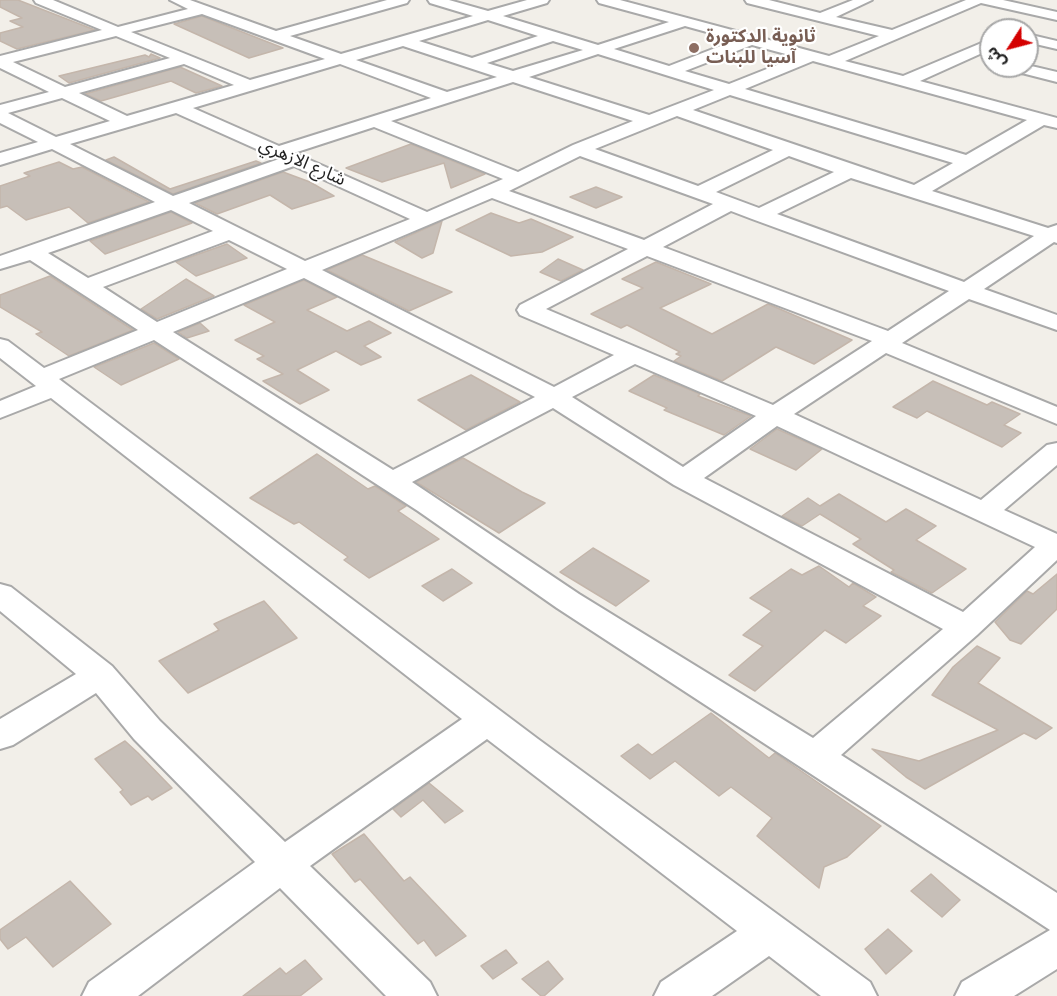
<!DOCTYPE html>
<meta charset="utf-8">
<style>
body{margin:0}
#map{position:relative;width:1057px;height:996px;overflow:hidden;background:#f2efe9;font-family:Jost,"Noto Sans Arabic",sans-serif}
canvas{display:block}
.north{position:absolute;left:979px;top:18px;width:60px;height:60px;box-sizing:border-box;background:#fff;border:2px solid #a7a7a7;border-radius:50%;rotate:234deg;font-size:16px;font-weight:700;line-height:24px;text-align:center;color:#222}
.north::after{content:'';display:block;margin:auto;width:21px;height:27px;background:#d40000;clip-path:polygon(50% 0,100% 100%,50% 72%,0 100%)}
</style>
<div id="map">
<canvas width="1057" height="996"></canvas>
<div class="north">ش</div>
</div>
<script>
const ctx = document.querySelector('canvas').getContext('2d');
ctx.lineJoin = 'round';
function fill(path, color) {
  ctx.fillStyle = color;
  ctx.fill(path, 'evenodd');
}
function stroke(path, color, width, dash) {
  ctx.strokeStyle = color;
  ctx.lineWidth = width;
  ctx.lineCap = dash ? 'butt' : 'round';
  ctx.setLineDash(dash || []);
  ctx.stroke(path);
}
function write(font, color, halo, rows, align = 'center') {
  ctx.font = font + ' Jost,"Noto Sans Arabic",sans-serif';
  ctx.lineWidth = 4.5;
  ctx.setLineDash([]);
  ctx.textBaseline = 'middle';
  ctx.strokeStyle = halo;
  ctx.fillStyle = color;
  for (const [text, x, y, turn = 0] of rows) {
    ctx.save();
    ctx.translate(x, y);
    ctx.rotate((+turn || 0) * Math.PI / 180);
    ctx.textAlign = isNaN(turn) ? turn : align;
    if (halo) ctx.strokeText(text, 0, 0);
    ctx.fillText(text, 0, 0);
    ctx.restore();
  }
}
const building = new Path2D(`
 M0 0H18L95 30 17 49 0 41V33L23 27 10 21 22 18 0 7Z
 M202 16 222 24 283 48 249 58 174 24Z
 M151 54 160 58 69 83 59 76 145 55 149 57Z
 M180 67 222 86 196 93 171 81 101 101 85 94Z
 M411 144 485 174 451 188 444 163 382 182 346 168Z
 M114 157 170 189 256 161 261 163 173 194 106 160Z
 M59 162 73 169 82 167 149 202 88 223 69 207 26 220 7 206 0 208V186L30 176 24 173Z
 M283 172 310 182 334 196 292 209 270 195 217 214 195 203Z
 M596 187 622 197 596 208 570 197Z
 M171 212 192 223 105 254 90 241Z
 M491 213 519 223 531 219 573 237 542 252 511 256 456 230Z
 M442 221 433 253 422 258 395 242Z
 M227 244 247 258 196 276 176 262Z
 M362 255 452 292 409 311 327 270Z
 M558 259 583 270 561 281 540 272Z
 M656 262 711 284 660 308 712 334 768 304 852 340 814 364 776 347 722 381 674 361 681 356 676 354 680 352 627 325 621 328 591 314 643 288 622 279Z
 M50 276 133 330 69 356 36 334 42 332 0 307V295Z
 M186 279 214 296 157 319 141 309Z
 M304 280 337 297 307 310 347 331 369 321 391 333 364 346 381 357 361 365 336 351 297 370 329 390 300 404 263 381 283 374 257 359 264 356 235 340 275 322 244 305Z
 M200 323 209 331 187 338 178 332Z
 M154 343 179 359 121 385 94 367Z
 M471 375 520 402 466 430 418 400Z
 M654 375 700 394 698 396 751 416 724 435 664 410 667 408 629 391Z
 M933 381 987 405 992 402 1020 414 1004 425 1021 433 1002 447 927 411 917 418 893 407Z
 M777 429 822 449 796 470 750 449Z
 M317 454 368 489 375 486 406 506 398 511 439 539 369 578 344 560 348 557 299 522 294 524 250 498Z
 M463 458 522 492 545 503 499 533 416 482Z
 M839 494 886 522 906 509 936 526 916 540 966 569 932 593 891 572 894 570 853 544 861 539 820 514 802 526 782 516 808 498 820 506Z
 M593 548 649 581 616 606 560 572Z
 M819 566 849 587 853 583 876 597 863 606 881 616 846 643 825 630 755 691 729 675 763 646 743 635 772 611 750 598 791 569 802 575Z
 M452 569 472 583 443 601 422 586Z
 M1057 574V609L1021 644 1010 640 995 622 1027 591 1033 594Z
 M264 601 297 638 188 693 159 661 219 630 214 624Z
 M977 646 1000 658 978 683 1052 728 1036 739 1024 733 925 789 906 777 872 749 919 761 998 730 932 695 953 667Z
 M711 713 769 758 775 753 881 826 847 857 824 867 819 888 757 836 772 818 731 787 719 796 675 761 650 779 621 756 638 744 652 755Z
 M125 741 138 753 172 788 152 800 148 796 131 805 120 792 123 790 95 759Z
 M429 783 463 811 445 823 423 800 401 817 393 809Z
 M364 834 404 881 410 877 466 936 436 956 424 940 418 944 360 879 355 882 332 854Z
 M931 874 960 900 942 917 911 891Z
 M70 881 111 924 53 967 26 937 8 949 0 939V930Z
 M888 929 912 951 886 974 865 949Z
 M506 950 517 963 493 979 481 966Z
 M305 960 322 979 300 996H243L280 968 286 974Z
 M548 961 563 979 544 996H541L522 979Z`);
fill(building, '#c7bfb8');
stroke(building, '#c4b6ab', 1.5);
const minor = new Path2D(`
 M34 0H53L118 27 188 9 170 0H190L276 31 387 0H409L407 3 290 36 341 54 473 16 430 3 428 0H449L488 11 527 0H549L547 3 503 16 598 45 669 22 599 3 597 0H620L829 56 879 36 747 3 745 0H769L820 13 853 0H872L836 17 892 30 966 0H1003L1057 12V20L981 3 845 61 903 76 991 39V49L920 81 1057 118V128L1044 125 932 191 1048 228 1057 225V243L1054 242 984 289 1057 315V330L969 299 902 343 1057 407V424L886 353 794 414 981 500 1047 445 1057 443V465L1004 510 1057 534V560L977 635 841 755 1057 893V969L1014 996H955L962 982 1050 930 557 608 418 511 154 340 59 379 538 739 870 982 877 996H821L769 956 712 996H654L661 982 737 931 487 739 310 866 430 982 437 996H386L280 888 138 996H82L89 982 255 862 134 739 96 693 13 745 0 749V719L76 674 0 611V584L11 587 112 666 160 721 285 842 462 719 51 398 0 418V401L36 386 0 358V339L8 341 44 368 138 330 30 260 0 269V256L155 202 52 149 0 165V153L38 142 0 123V105L49 92 0 68V56L102 30 36 3ZM202 14 325 59 250 80 131 32ZM488 20 538 36 472 58 419 41ZM685 26 736 40 669 66 614 49ZM116 36 170 58 65 87 13 62ZM553 41 583 50 513 71 487 63ZM752 45 797 57 729 84 685 71ZM403 46 497 77 447 92 356 60ZM598 54 714 90 649 115 529 77ZM813 61 1027 120 966 155 745 89ZM184 64 234 85 127 116 79 93ZM340 64 431 98 279 146 193 108ZM513 82 633 121 573 145 518 172 391 121ZM730 95 953 163 914 185 693 110ZM62 98 110 121 56 137 8 113ZM176 113 272 156 279 159 173 196 70 144ZM677 116 773 150 698 186 595 149ZM374 127 503 179 427 212 294 153ZM580 156 713 204 644 240 509 191ZM789 156 834 172 759 208 716 192ZM294 166 410 219 305 261 189 203ZM851 178 1034 236 964 282 777 214ZM492 198 628 249 520 305 517 310 520 315 614 355 554 387 322 270ZM171 210 213 231 88 278 48 253ZM731 211 752 219 949 291 888 331 663 247ZM229 240 287 269 157 322 103 287ZM647 256 872 341 773 405 546 309ZM304 278 535 397 393 470 173 332ZM635 364 756 416 683 467 572 397ZM553 408 674 485 943 629 813 738 579 594 412 482ZM777 426 1035 547 963 612 704 478Z
 M1027 34 1057 41V49L1027 42Z
 M1027 65 1057 72V82L1006 69 1004 66Z`);
stroke(minor, '#a9a9a9', 4);
fill(minor, '#fff');
for (const [x, y, r, color] of [
 [694,48,6,"#8d6e63"]
]) {
  const dot = new Path2D();
  dot.arc(x, y, r, 0, 2 * Math.PI);
  ctx.fillStyle = color;
  ctx.fill(dot);
  stroke(dot, '#fff', 2);
}
write('bold 18px', '#785e54', '#fff', [
 ["ثانوية الدكتورة",706,38],
 ["آسيا للبنات",706,59]
], 'left');
write('18px', '#222', '#fff', [
 ["شارع الازهري",302,163,24]
]);
</script>
